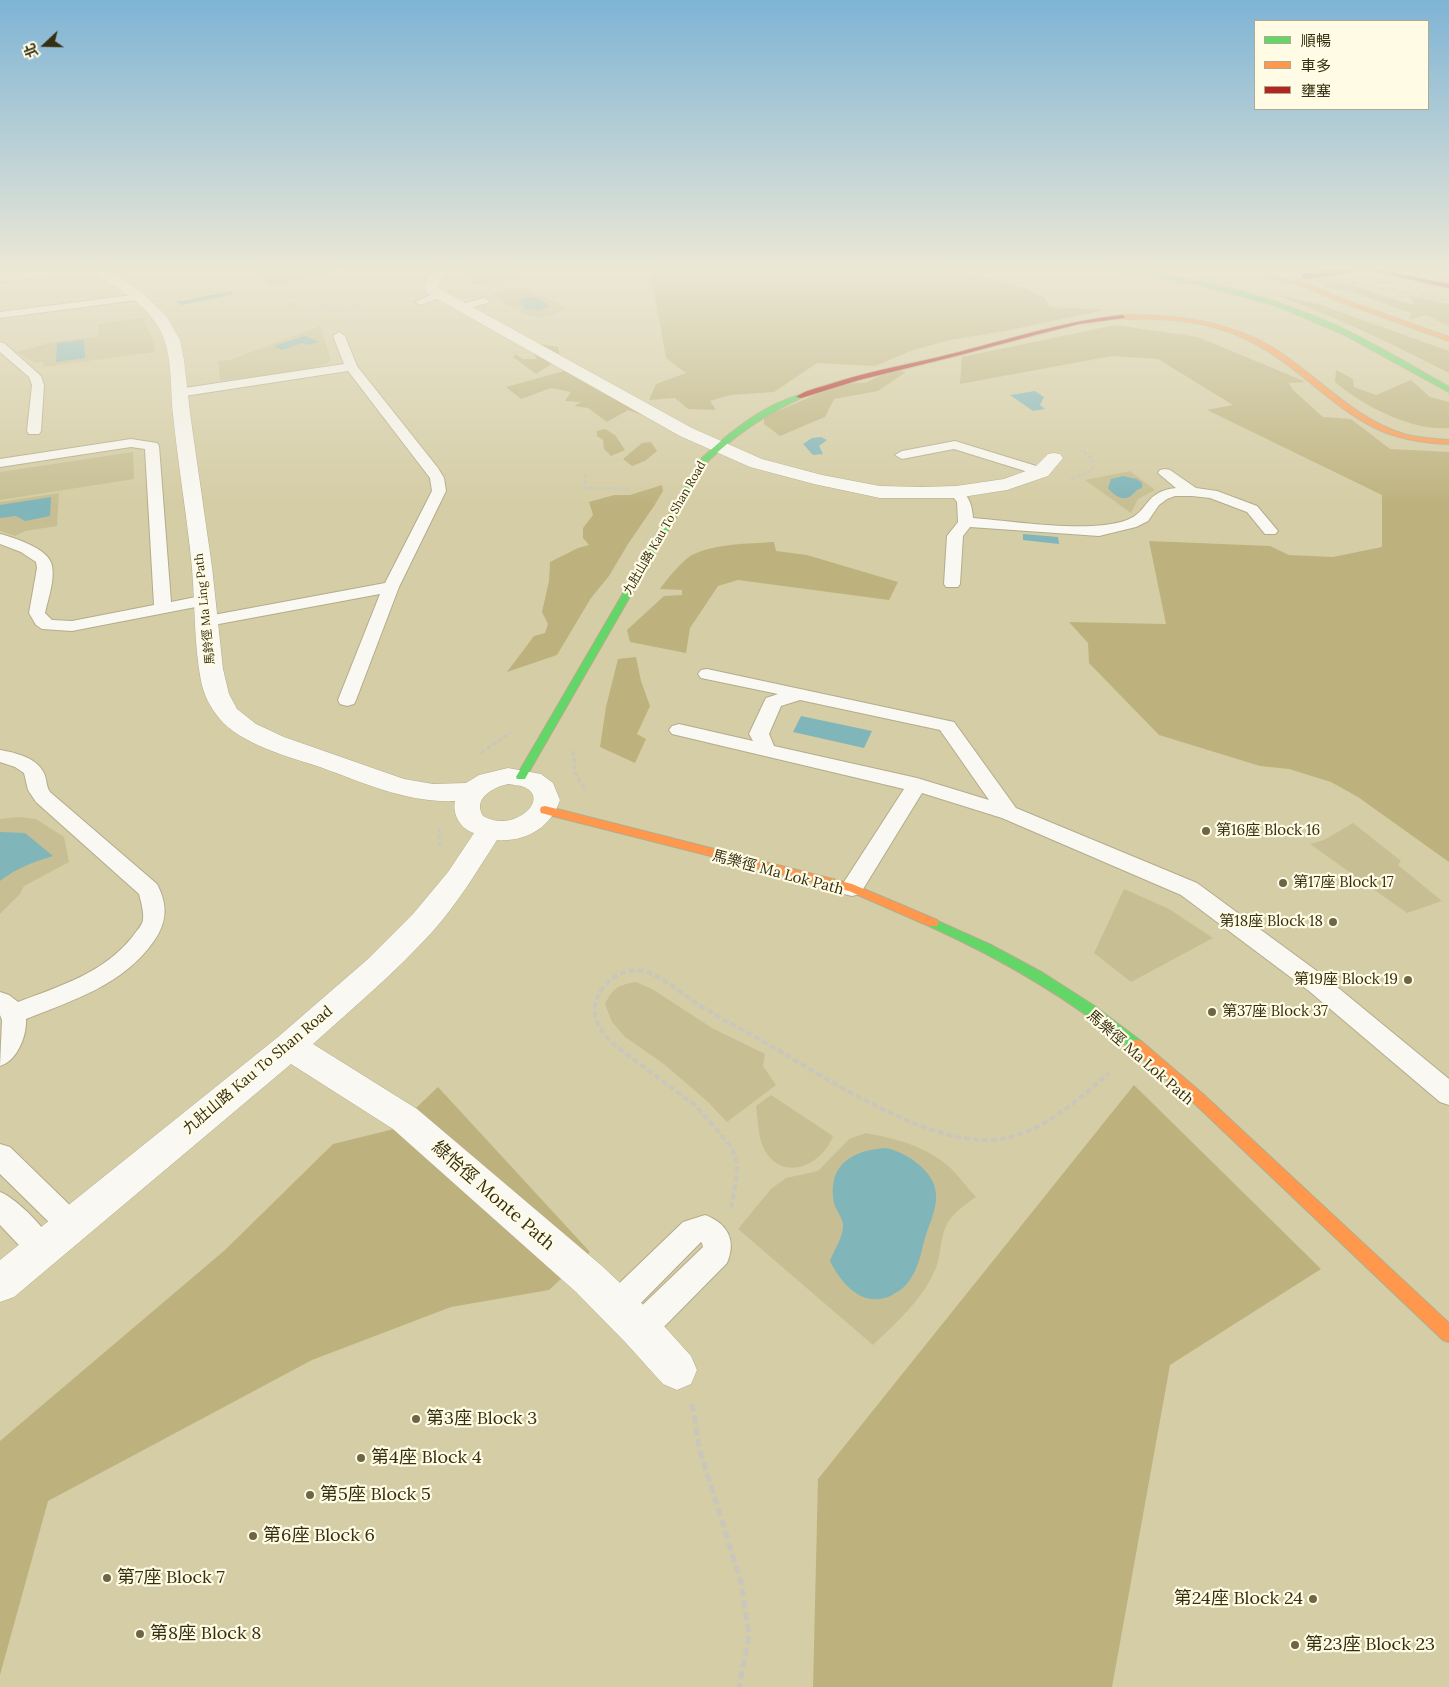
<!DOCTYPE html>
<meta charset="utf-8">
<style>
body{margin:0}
#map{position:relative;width:1449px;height:1687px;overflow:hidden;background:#d5cda5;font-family:Lora,"Noto Sans TC",serif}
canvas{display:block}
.legend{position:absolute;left:1254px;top:20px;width:175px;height:90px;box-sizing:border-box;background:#fffbe5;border:1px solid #aea990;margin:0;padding:6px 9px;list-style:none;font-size:15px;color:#352f10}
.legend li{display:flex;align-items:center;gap:10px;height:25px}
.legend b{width:25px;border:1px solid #aea990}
.north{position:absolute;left:20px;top:20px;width:50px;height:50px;-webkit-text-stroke:4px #fffbe5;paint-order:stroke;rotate:249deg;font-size:14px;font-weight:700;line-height:20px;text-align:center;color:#352f10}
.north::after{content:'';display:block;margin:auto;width:18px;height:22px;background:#352f10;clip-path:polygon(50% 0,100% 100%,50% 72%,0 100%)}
</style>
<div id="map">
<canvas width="1449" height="1687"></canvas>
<ul class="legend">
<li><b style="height:6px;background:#63d668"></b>順暢</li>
<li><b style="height:6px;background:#ff974d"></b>車多</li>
<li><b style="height:6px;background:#b3261e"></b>壅塞</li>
</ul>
<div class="north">北</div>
</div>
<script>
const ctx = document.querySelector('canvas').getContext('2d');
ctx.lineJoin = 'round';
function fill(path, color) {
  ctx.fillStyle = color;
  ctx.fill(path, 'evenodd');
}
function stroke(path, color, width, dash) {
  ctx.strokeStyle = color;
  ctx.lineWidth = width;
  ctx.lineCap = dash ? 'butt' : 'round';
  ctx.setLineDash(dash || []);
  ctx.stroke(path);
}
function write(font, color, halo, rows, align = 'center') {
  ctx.font = font + ' Lora,"Noto Sans TC",serif';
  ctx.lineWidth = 4.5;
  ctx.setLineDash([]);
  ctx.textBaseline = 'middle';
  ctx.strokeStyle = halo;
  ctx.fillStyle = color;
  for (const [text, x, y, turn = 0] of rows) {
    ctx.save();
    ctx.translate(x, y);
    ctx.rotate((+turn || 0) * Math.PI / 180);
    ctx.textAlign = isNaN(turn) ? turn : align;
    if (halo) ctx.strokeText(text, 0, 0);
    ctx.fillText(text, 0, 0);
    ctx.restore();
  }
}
fill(new Path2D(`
 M458 270H511L526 277 490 287Z
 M521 287 526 288 565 307C539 330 518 310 493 297L492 294 501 290Z
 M143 318 153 341 155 352 43 367V362L35 363 17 352 46 344V343L98 336V324Z
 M320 326 331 360C319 372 241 378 220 381L218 361 230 360Z
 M133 452 134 479 0 500V472Z
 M1130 471 1155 490 1138 499 1131 513 1085 480Z
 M59 493 57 526 25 531 15 536 0 531V502Z
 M19 817 36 819 64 837 69 862 24 886 20 894 0 914V819Z
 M1353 823 1401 861 1398 865 1442 901 1407 913 1310 844 1324 840Z
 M1124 889 1169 909 1213 938 1131 982 1094 953Z
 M636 982 652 989 712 1028 765 1054 763 1066 776 1085 727 1122 708 1102 664 1064 625 1037 612 1022 605 1004C613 988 618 985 636 982Z
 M771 1095 833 1136C822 1166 782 1183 764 1149 758 1138 758 1119 756 1106Z
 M866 1133C896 1139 923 1145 947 1165 958 1174 966 1187 976 1197 965 1205 951 1214 946 1226 940 1239 941 1255 936 1268 924 1298 896 1323 873 1345L738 1229 771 1189 786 1178 818 1171 849 1139Z`), '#c7bf93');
fill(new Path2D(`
 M252 270H341L271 286Z
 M468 270H483L495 276 490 282 474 284 471 280 462 276Z
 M650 270H934L942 273 978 276 1026 289 1044 297 1050 307 1105 310 1005 331 949 340 911 351 875 366 817 363 774 392 730 395 710 401 716 410 688 409 675 398 649 400 656 384 686 373 666 358Z
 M1312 277 1361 287 1371 292 1414 305 1410 296 1449 304V326L1426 315 1410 320 1411 313 1352 292 1326 287Z
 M1264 291 1321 305 1449 351V373C1389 342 1328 313 1264 291Z
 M1115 325 1198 337 1306 382 1289 383 1293 390 1323 417 1351 419 1390 449 1449 452V862L1358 797 1331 782 1289 769 1260 766 1159 735 1089 663 1088 643 1069 622 1166 624 1149 541 1270 546 1289 555 1333 557 1382 547V495L1207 410 1233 405 1158 359 1112 356 960 384 962 357Z
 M539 344 558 347 560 358 536 374 513 357 515 354 523 359H537L531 350Z
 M578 365 646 403 647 417 628 410 607 422 588 408 574 406 581 402 565 401 571 392 551 388 521 399 506 387 564 371Z
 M892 370 906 372 878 391 834 399 825 417 780 436 764 424V417L838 385 867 382Z
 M1336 370 1353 379 1354 387 1376 395 1411 380 1430 397 1449 402V428C1411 431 1363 406 1335 382Z
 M605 429 615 435 625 450 611 456 604 449 603 440 597 436V431Z
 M651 442 657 451 645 461 632 466 623 459 642 443Z
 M662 485 663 491 654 506 628 544 609 576 591 598 557 655 507 672 534 636 545 633 548 624 542 612 549 581 550 562 578 548 589 545 583 538V528L593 515 589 502 614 495H630Z
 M774 542 776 551 807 555 898 582 889 600 738 580 718 586 690 628 686 653 630 642 627 630 664 596 682 595V590L660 589C666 580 683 560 692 555 717 543 747 544 774 542Z
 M636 657 641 681 650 706 637 734 646 739 635 763 600 747 606 707 618 659Z
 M1134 1085 1321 1269 1170 1365 1112 1687H813L818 1479Z
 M438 1087 590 1252 549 1290 451 1307 312 1360 48 1501 0 1675V1441L225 1250 333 1144 394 1129Z`), '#bdb27e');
fill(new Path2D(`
 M231 291 235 294 181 305 177 302Z
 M525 297C533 296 545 300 549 307L539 311 525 309 519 300Z
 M305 336 319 342 309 345 302 343 282 350 274 346Z
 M84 340 85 358 56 362 57 343Z
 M1035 391 1044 397 1040 405 1045 409 1033 411 1010 395Z
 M821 437 827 440 819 446 823 454 813 455 803 444 812 438Z
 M1123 476 1137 479 1142 483V488C1134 490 1135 494 1129 497 1122 501 1112 494 1108 488L1111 479Z
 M51 497 50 516 25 521 16 516 0 518V505Z
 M1023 534 1058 537 1059 544 1023 540Z
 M801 716 872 731 864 748 793 732Z
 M0 832 25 833 53 856C34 862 16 868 0 881Z
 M886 1148C906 1152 935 1171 936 1194 937 1210 929 1224 925 1238 921 1252 919 1266 911 1278 906 1287 897 1293 888 1297 861 1307 841 1283 830 1261 834 1250 844 1236 843 1224 842 1217 836 1210 834 1203 827 1165 852 1150 886 1148Z`), '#80b5b9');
const lane = new Path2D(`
 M439 270H451L440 279H432L431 277Z
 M439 291 444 294 443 296 421 305 415 302Z
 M140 294 145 297 144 299 0 318V312Z
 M484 298 490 301 488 303 462 310 456 307 458 305Z
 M339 332 345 336 357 366 438 468 444 478 446 491 399 587 356 700 354 704 347 706 340 704 338 700 380 594 208 626 202 625 199 621 202 617 208 616 385 583 432 491 430 478 348 371 178 397 172 393 178 389 344 364 333 336Z
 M0 342 4 343 41 376 44 385 41 431 39 434H29L27 431 32 385 29 377 0 352Z
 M131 439 157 443 159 446 171 602 206 595 212 596 214 600 212 604 206 605 72 631 42 629 36 625 29 613 37 568 36 562 21 552 0 544V534C15 538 50 549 52 566 55 580 48 599 45 613L52 620 72 621 154 605 145 449 131 447 0 467V459Z
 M955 441 1046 469 1048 472 1046 475 1041 476 954 449 902 459 895 455 902 451Z
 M1165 469 1170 470 1196 488 1217 491 1257 506 1278 531 1275 534H1265L1247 512 1210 498 1192 496H1175L1167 499 1159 505 1148 521 1136 527 1099 536 970 527 963 536 960 584 958 587H946L944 584 947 536 958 522 957 502 949 492 951 489H961C970 499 972 505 973 518 1014 521 1089 534 1127 520 1149 512 1144 491 1176 488L1158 473 1160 470Z
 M707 669 954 722 1016 808 1197 883 1325 977 1449 1079V1105L1440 1102 1309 991 1181 895 1002 818 922 793 860 894 852 896 844 894 841 888 844 882 904 789 672 734 669 730 672 726 679 724 753 741 749 734 764 702 766 698 778 694 701 678 698 674 701 670ZM800 700 940 730 989 800 917 778 774 746 769 734 781 706Z
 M0 750C16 753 36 757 44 773 47 780 46 786 50 792L157 884C168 905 167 922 154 941 123 985 74 1000 26 1019 27 1036 17 1061 0 1066L2 1020 0 1015V992L9 995 18 1002C60 986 104 973 133 936 136 931 142 926 143 920 144 911 141 902 139 894L36 802 28 790 24 773 15 767 0 762Z
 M0 1144 10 1147 81 1216 85 1225 81 1234 71 1238 61 1234 0 1174Z
 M0 1192C18 1199 49 1232 56 1249L52 1259 42 1263 32 1259 0 1225Z
 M705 1215C727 1223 737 1240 727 1263L651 1340 640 1344 629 1340 625 1329 629 1318 703 1247 702 1243 701 1242 628 1316 617 1321 606 1316 602 1306 606 1296 683 1222Z`);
const street = new Path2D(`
 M32 270H83L76 274 0 281V273Z
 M91 270H107L142 292 167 317 180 340 184 360 190 413 212 567 223 669 229 694 237 709 256 724 284 737 404 779 433 784 466 783 479 775 508 768 541 774 553 783 560 800C551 827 527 842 497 840 477 871 458 903 433 931 396 972 354 1007 313 1044L417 1109 602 1266 654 1315 691 1356 697 1370 691 1384 677 1390 663 1384 626 1343 576 1292 393 1129 291 1064 14 1297 0 1302V1260L278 1037 368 959 413 914 448 872 474 833C461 829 452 815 455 801 407 803 364 783 320 767 289 757 240 744 219 718 210 707 204 695 201 681 194 644 195 605 192 568 187 516 178 465 173 414 170 387 173 357 161 332 151 311 132 297 113 285 106 281 96 277 91 270ZM508 784C513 785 519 785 524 787 552 799 513 834 483 816 472 798 494 787 508 784Z
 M436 273 443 277 438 288 692 428 762 459 822 475 880 486 921 487 956 486 1004 479 1034 468 1048 454 1054 453 1060 454 1063 458 1048 476 1007 490 956 498H880L814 484 750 467 680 436 427 293 424 287 431 274Z`);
const fast = new Path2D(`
 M1110 270C1136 269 1161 274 1186 279 1237 288 1288 304 1335 325 1374 343 1412 366 1449 387V392L1345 335 1277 306 1197 284Z
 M799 395 802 397 801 398C766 414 736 434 708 461L526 777 525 779H517L516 777 702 458C730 432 762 406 799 395Z
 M933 919 991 945 1043 973 1093 1005 1141 1041 1143 1045 1141 1049 1136 1050 1131 1049C1069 998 1002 959 929 926L927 923 929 920Z`);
const slow = new Path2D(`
 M1269 275 1308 284 1342 299 1449 337V341L1338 301 1304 286 1267 278Z
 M1122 315C1173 314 1225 320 1270 346 1317 374 1353 420 1407 435 1421 438 1435 439 1449 440V444C1423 443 1398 439 1375 428 1329 405 1296 364 1250 341 1222 327 1189 320 1158 319 1145 318 1132 320 1120 318L1119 317Z
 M545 806 852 884 937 920 939 923 937 926H929L849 891 541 813 540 810 541 807Z
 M1136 1040 1141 1041 1204 1095 1449 1323V1342L1443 1340 1194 1103 1131 1049 1129 1045 1131 1041Z`);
const jam = new Path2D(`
 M1368 270H1379L1449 284V288Z
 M1122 315 1125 317 1124 318 1079 324 1039 334 956 356 859 380 801 398 796 397C804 391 817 388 827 385 863 373 899 366 935 358 998 343 1058 322 1122 315Z`);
stroke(lane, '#b3ac8c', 2);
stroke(street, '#b3ac8c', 1);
stroke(fast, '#b3ac8c', 2);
stroke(slow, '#b3ac8c', 2);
stroke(jam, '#b3ac8c', 2);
stroke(new Path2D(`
 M404 288 402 283 406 276
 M307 292 299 294 306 300 333 307
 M286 306 306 300
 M315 315 314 311 361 305 360 300`), '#c9c7bb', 2, [2.5, 1]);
stroke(new Path2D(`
 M585 474V488L630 489
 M1071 479 1086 474 1093 469 1092 458 1080 450`), '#c9c7bb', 2.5, [4, 2]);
stroke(new Path2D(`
 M573 751 575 773 586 791
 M481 753 511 732
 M439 828 440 849`), '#c9c7bb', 3, [4.5, 2.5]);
stroke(new Path2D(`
 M731 1208C735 1188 742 1163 730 1145L696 1106 613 1044C605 1035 597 1027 595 1015 591 990 619 966 643 971 661 974 689 1000 707 1010 729 1023 751 1034 773 1047 829 1080 935 1150 1001 1139 1043 1132 1078 1100 1109 1073`), '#c9c7bb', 4, [6, 3]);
stroke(new Path2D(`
 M691 1404 694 1412 699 1448 741 1582 749 1636 739 1687`), '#c9c7bb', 5, [8, 4]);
fill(lane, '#f9f8f2');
fill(street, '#f9f8f2');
fill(fast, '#63d668');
fill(slow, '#ff974d');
fill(jam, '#b3261e');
stroke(new Path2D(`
 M1293 270 1449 301`), '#b8b6ac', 2, [5, 5]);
const jamBridge = new Path2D(`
 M1305 276 1349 270`);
stroke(jamBridge, '#b3ac8c', 8, []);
stroke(jamBridge, '#b3261e', 6);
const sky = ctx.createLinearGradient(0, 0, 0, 506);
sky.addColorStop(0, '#7eb4d5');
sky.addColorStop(0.53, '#ece8d6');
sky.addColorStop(1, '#ece8d600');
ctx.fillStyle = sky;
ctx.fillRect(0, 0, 1449, 506);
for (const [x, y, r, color] of [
 [1206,831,5,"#6d6644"],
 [1283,883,5,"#6d6644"],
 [1333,922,5,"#6d6644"],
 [1408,980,5,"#6d6644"],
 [1212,1012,5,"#6d6644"],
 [416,1419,5,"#6d6644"],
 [361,1458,5,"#6d6644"],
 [310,1495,5,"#6d6644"],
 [253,1536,5,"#6d6644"],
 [107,1578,5,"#6d6644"],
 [1313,1599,5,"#6d6644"],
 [140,1634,5,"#6d6644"],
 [1295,1645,5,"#6d6644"]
]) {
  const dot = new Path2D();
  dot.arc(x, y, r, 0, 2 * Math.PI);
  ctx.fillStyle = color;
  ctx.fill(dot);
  stroke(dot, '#fffbe5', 2);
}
write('12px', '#352f10', '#fffbe5', [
 ["九肚山路 Kau To Shan Road",665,528,-60],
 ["馬鈴徑 Ma Ling Path",205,609,-96]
]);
write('15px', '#352f10', '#fffbe5', [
 ["第16座 Block 16",1216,831],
 ["第17座 Block 17",1293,883],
 ["第18座 Block 18",1323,922,"right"],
 ["第19座 Block 19",1398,980,"right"],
 ["第37座 Block 37",1222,1012]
], 'left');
write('15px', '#352f10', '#fffbe5', [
 ["馬樂徑 Ma Lok Path",778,873,15],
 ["馬樂徑 Ma Lok Path",1140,1058,41],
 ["九肚山路 Kau To Shan Road",258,1070,-40]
]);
write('18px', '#352f10', '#fffbe5', [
 ["綠怡徑 Monte Path",493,1196,41]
]);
write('18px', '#352f10', '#fffbe5', [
 ["第3座 Block 3",426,1419],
 ["第4座 Block 4",371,1458],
 ["第5座 Block 5",320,1495],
 ["第6座 Block 6",263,1536],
 ["第7座 Block 7",117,1578],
 ["第24座 Block 24",1303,1599,"right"],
 ["第8座 Block 8",150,1634],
 ["第23座 Block 23",1305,1645]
], 'left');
</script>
